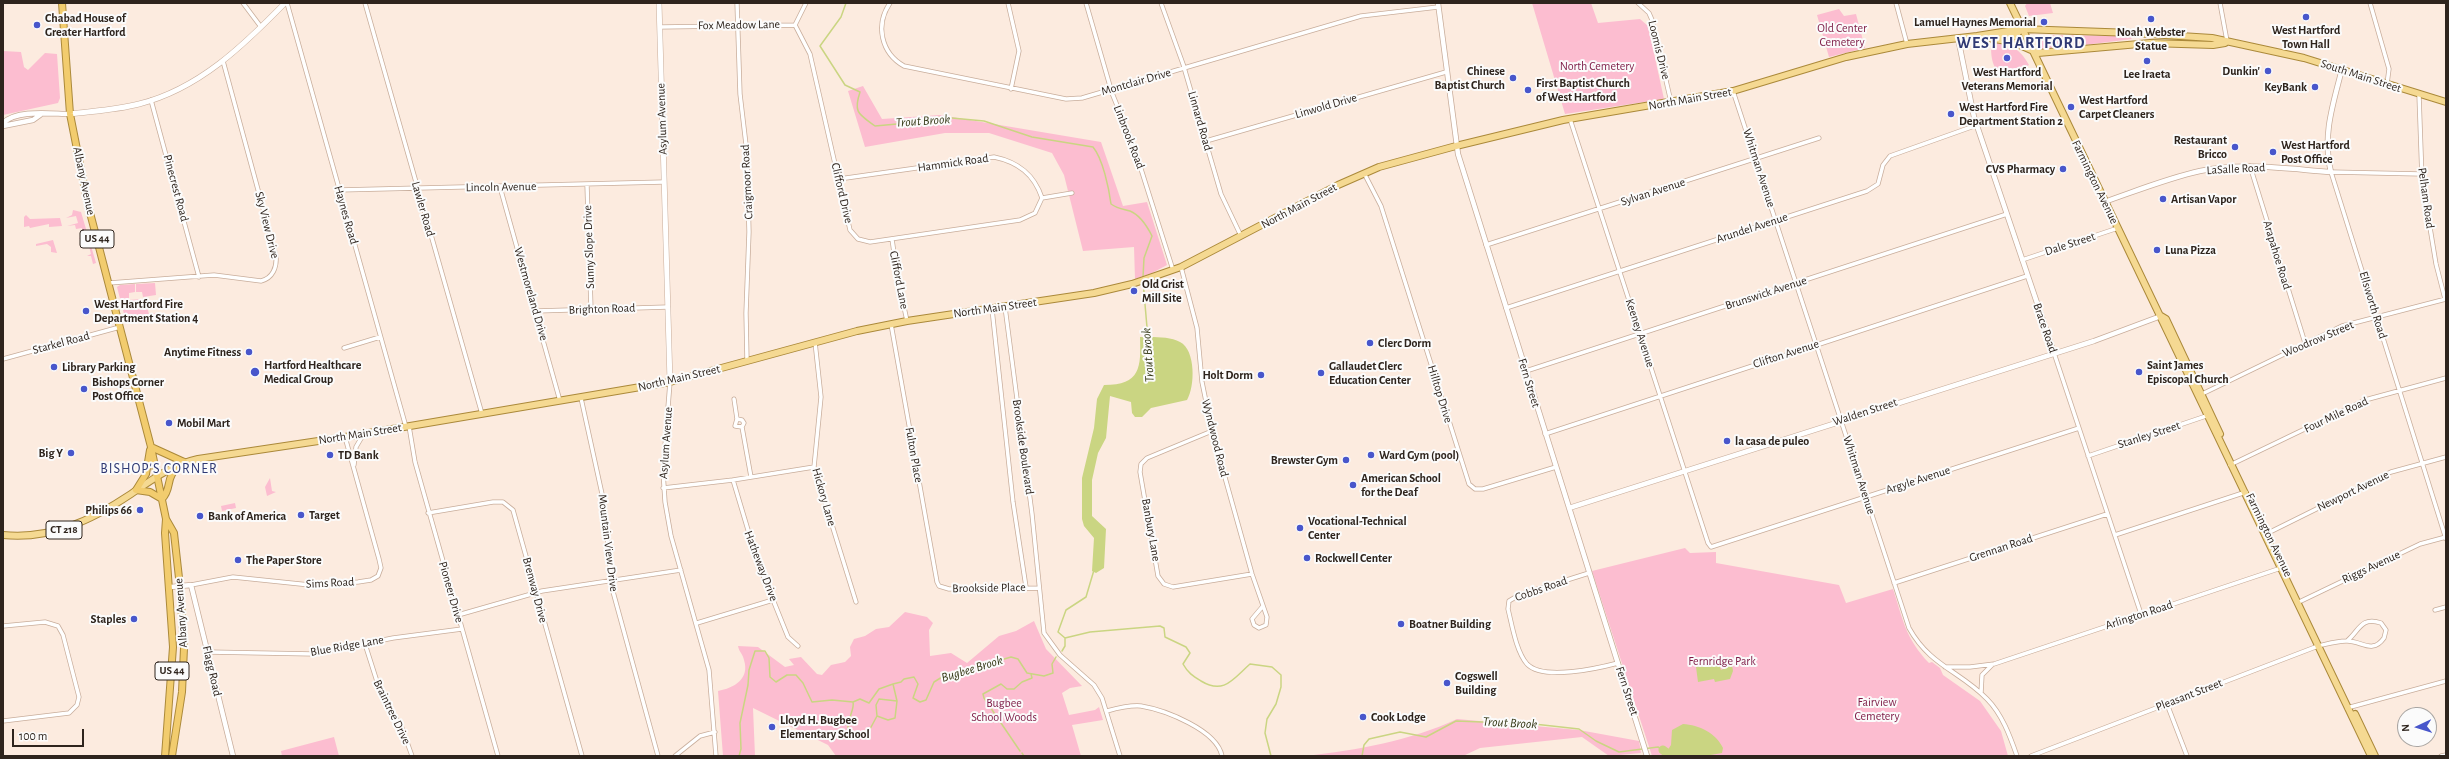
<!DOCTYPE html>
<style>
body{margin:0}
#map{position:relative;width:2449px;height:759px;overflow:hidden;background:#fcebdf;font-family:"Alegreya Sans",sans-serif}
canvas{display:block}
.frame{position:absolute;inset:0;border:4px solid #2e241d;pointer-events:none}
.north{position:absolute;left:2397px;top:707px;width:40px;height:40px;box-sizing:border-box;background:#fbfbfb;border:1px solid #a9a5a2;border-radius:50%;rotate:266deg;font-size:11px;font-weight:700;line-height:16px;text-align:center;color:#2e241d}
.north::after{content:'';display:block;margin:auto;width:14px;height:18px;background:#4856cb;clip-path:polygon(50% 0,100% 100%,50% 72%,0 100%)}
.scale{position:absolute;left:12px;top:729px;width:72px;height:18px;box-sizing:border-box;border:2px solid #2e241d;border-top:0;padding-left:5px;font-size:12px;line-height:14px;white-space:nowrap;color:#2e241d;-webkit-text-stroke:3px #fbfbfb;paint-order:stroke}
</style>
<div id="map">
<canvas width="2449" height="759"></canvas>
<div class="frame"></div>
<div class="north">N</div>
<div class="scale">100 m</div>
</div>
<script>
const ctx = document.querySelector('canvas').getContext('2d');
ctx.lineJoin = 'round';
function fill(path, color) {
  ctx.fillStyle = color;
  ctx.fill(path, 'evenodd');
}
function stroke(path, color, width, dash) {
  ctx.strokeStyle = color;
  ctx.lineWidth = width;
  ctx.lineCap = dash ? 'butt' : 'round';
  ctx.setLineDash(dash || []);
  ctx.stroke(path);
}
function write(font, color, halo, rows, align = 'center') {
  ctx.font = font + ' "Alegreya Sans",sans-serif';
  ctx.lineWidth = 4;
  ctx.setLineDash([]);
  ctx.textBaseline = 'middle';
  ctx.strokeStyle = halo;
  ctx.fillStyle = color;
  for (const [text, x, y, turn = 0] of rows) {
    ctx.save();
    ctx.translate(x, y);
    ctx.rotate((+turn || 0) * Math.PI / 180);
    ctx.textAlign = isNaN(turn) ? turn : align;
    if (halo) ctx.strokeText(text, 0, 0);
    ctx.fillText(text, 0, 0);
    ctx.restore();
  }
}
fill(new Path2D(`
 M1532 3H1591L1598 23 1640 19 1648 26 1664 99 1565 114Z
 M2027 3H2050L2053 13 2029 16 2025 6Z
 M1839 9 1844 16 1856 14 1865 48 1829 57 1817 15Z
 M2034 35 2129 36 2132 39 2045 50 2040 49Z
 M1991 43C2009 41 2021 50 2029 65L2011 77C1992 72 1991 61 1991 43Z
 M3 51 21 52 24 67 28 70 45 53 57 54 60 98 58 103 3 115Z
 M863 86 882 119 940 115 1101 142 1123 206 1147 202 1167 265 1152 273 1135 279 1134 247 1083 251 1064 175 1052 153 989 133H945L865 147 848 91Z
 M73 210 81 212 96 263 93 264 91 256H87L91 254 88 242 84 243 79 238 83 237 82 228 76 229 75 225 67 226 78 223 76 216 66 218 72 215Z
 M26 215 30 219 60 218 62 226 49 227V224L30 228 29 226 24 227V217Z
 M53 240 57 253 51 252V247L47 244 36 246V244Z
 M155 283 156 295 143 297 142 292H136V284Z
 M135 284V292L129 293V300L142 299 143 303H146L149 314 158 313V316L125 318 117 287 120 285Z
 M270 478 272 491 276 492 267 496 265 487Z
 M235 503 236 508 222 511 221 506Z
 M1685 548 1690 553 1716 552V563L1839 585 1846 603 1893 589C1903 619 1905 638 1929 663L1932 662 1940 668 1943 675 1980 701 2001 731 2008 756H1652L1592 571Z
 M905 612 927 617 933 623 929 630 930 656 951 653 967 663 999 636 1016 631 1034 621 1046 649 1082 686 1070 688 1062 693 1069 715 1095 710 1099 707 1103 720 1072 725 1081 756H836L828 745 753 708 755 756H723L718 691C734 688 750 679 744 660 743 654 739 652 738 646L758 647 785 667 794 665 789 659 801 657 817 674 822 675 831 665 845 662 851 656 850 647 854 639 865 636 876 629 889 627Z
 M1457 719 1579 730 1639 741 1641 753 1609 756 1582 737 1480 748 1463 756H1306C1357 750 1410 741 1457 719Z
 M334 737 339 756H282L281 751Z`), '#fcbdd0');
fill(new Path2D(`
 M1140 337C1152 337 1169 336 1180 342 1196 350 1195 387 1187 400L1151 408 1142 417H1135L1132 413 1131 402 1110 396 1106 438 1098 453 1092 480V516L1106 529 1104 568 1096 573 1092 571 1094 538 1084 526 1082 519V478L1094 428 1097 399 1104 385C1141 385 1141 367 1140 337Z
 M1719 664 1721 670 1732 665 1733 671 1730 679 1715 682 1714 679 1698 682 1696 667Z
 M1683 724C1699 725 1716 733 1723 748L1722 753 1705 756H1667L1665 754 1671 745 1672 730Z`), '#cad582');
stroke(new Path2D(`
 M846 3 841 17 820 46 845 85 860 92C853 113 859 114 875 126L908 123 941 117 984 121 1032 137 1093 147C1103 159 1109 189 1111 204 1118 209 1123 209 1130 211 1140 215 1147 226 1152 236L1144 258 1143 277
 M1143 281 1148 339
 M1094 570 1086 597 1066 610 1058 632 1065 638 1090 632 1160 626 1164 628 1165 637 1186 647 1190 653 1183 664C1188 673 1193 676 1201 681 1224 695 1233 679 1250 664L1272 667 1281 675V687L1276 704 1267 719 1265 733 1271 756
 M1062 651 1065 646V638
 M853 702 860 699 869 703 879 689 893 684
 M877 716 876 705 879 699 897 701
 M1020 751 984 698 983 694 1001 684 1007 689H1014L1022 682 1032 678 1031 674
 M1022 753 1024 756
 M739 756 741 749 740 723 748 685 749 670 755 651H765L769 658 770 677 776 682 787 675H796L803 683 812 702 832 700 853 702C855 709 847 719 848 730L855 736 870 729 877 716 888 720 895 718 897 701 893 684 901 682 904 679 914 677 918 684 913 698 920 702 926 700 934 682 947 674H959L967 670 1011 657 1018 659 1027 673 1044 676 1053 673 1052 664 1056 657
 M1362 756 1364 745 1369 739 1400 732 1426 737 1456 721 1534 724 1579 729 1596 741 1619 752 1658 747 1663 750V756`), '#cad582', 1.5);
stroke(new Path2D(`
 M1663 750 1667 753`), '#cad582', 9);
const minor = new Path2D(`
 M243 3 261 27
 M287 3 406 427
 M365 3 482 414
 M737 3 740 94 747 153 749 232 746 313 747 361
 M890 3C875 25 881 53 904 66L1066 99 1082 98 1361 16 1438 7
 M1008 3 1019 51 1011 89
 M1086 3 1112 93 1135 150 1173 270
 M1161 3 1183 64 1221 194 1241 236
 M1638 3 1649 13 1652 20 1671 102
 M1896 3 1907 44
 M2220 3 2227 41
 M2370 3 2389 69 2387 84
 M795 25 810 54 850 230 858 239 870 242 1020 220 1035 213 1042 198
 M795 25 806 3
 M660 27 795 25
 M1733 91 1909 628C1930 666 1960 671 1987 699 2002 714 2010 736 2017 756
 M2419 95 2422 179 2436 264 2445 299
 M151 100 199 277
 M1570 119 1708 543 1711 547 2079 428
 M1206 141 1446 72
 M2250 166 2305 343
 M1364 173 1381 206 1469 484 1475 489H1483L1556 467
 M2421 174 2331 172 2446 539
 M839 179 994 157C1018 162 1034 174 1042 198L1072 193
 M587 185 591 309
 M500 187 560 401
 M339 190 664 182
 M892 239 897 274 907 321
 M1486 245 1819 138
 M2022 260 2118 228
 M1181 267 1197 328 1202 382 1212 431 1252 574 1267 617 1266 625 1259 628 1254 625 1252 619 1263 606
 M109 283 214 275 261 281C273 278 277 267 276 256L223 61
 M1005 307 1032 514 1044 633 1060 655 1094 685 1102 698 1120 756
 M1506 308 1867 191 1878 184 1883 165 1890 156 1977 125
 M992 309 1013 502 1026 587
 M536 311 668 307
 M891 324 937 582 939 586 949 589 1039 588
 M815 342 821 397 814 467 856 602
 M344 348 380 337
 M2054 353 2141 614
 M3 359 120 327
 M1526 371 2007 214
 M670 382 663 471 665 502 671 536 709 670 716 756
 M2200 395 2342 326 2446 299
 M581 398 604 503 612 588 658 756
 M734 399 737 419
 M409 426 415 462 498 756
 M742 427 735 426 737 419 742 420 744 423 742 427 751 477
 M1212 431 1147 458 1141 464 1140 472 1158 576 1164 584 1173 587 1252 574
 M1545 434 2027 276
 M2088 456 2209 415
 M354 465 356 447 363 435
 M2230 465 2365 400 2446 378
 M733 480 757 560 788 637 798 646
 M663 488 733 480 814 467
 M428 513 493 502H503L513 510 582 756
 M2115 535 2246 492
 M2264 535 2391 472 2446 457
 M1589 573 1519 595 1509 601 1508 609C1512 625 1516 651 1527 664 1543 681 1599 668 1618 663
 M1894 583 2107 514
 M191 585 233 577 310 585 358 582 371 580 378 576 381 568 379 559 345 437
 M2297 603 2420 544 2446 537
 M2435 610 2446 607
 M458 615 542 591 681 570
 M697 623 773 600
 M3 626 45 622 58 626 63 635 79 697 77 705 69 713 3 721
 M365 644 381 694 402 728 412 756
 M208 652 314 654 393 638 462 629
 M1945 667H1970L1994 664 2284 567
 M1981 693 1982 675 1992 665
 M2167 704 2187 756
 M2347 708 2446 681
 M1107 711C1118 708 1130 705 1141 706 1165 710 1217 730 1222 756
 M675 756 700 736 715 732
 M2031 756 2318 646C2327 644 2337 641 2346 641 2361 640 2372 655 2384 638L2386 630 2381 623C2361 616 2359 631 2348 640
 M2441 756 2446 755`);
const tertiary = new Path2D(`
 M1438 3 1458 154 1647 756
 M1958 38 1974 117 2054 353
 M3 123C17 109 52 114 70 114
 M3 126 33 120 40 115
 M2104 202C2136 191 2168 178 2200 171 2243 162 2288 169 2331 172 2322 136 2333 104 2342 69
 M1569 508 2094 341 2161 316
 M171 587 191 585 233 756`);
const secondary = new Path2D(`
 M659 3 670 382
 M70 114C93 111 116 110 139 104 199 89 244 45 285 3`);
const primary = new Path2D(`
 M2010 3 2371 756
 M1995 35 2015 36 2021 29
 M1982 37 2013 42 2038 53 2150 43 2213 45 2225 43
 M2161 316 2166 319 2220 434
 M3 535C51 540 92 520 131 494 153 479 171 465 198 459L345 437 670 382 857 331 907 321 1094 293 1132 284 1181 267 1338 185 1379 167 1456 146 1563 120 1733 91 1846 57 1907 44 1977 36 2021 29 2133 33 2212 38 2304 58 2446 102
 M2355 714 2375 756`);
const trunk = new Path2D(`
 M62 3 70 114 88 205 151 447 166 519 174 533 180 587 184 648 182 692 172 756
 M151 447 184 462
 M150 450 146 474 136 490 150 492 162 499
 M162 499C174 486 162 478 184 462
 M165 756 173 647 165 533 166 519`);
stroke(minor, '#c8ad9b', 5);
stroke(tertiary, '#c8ad9b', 6);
stroke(secondary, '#c8ad9b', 6);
stroke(primary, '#ab893a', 8);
stroke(trunk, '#ab893a', 8);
stroke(minor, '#fff', 3.5);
stroke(tertiary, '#fff', 4.5);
stroke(secondary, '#fff', 5);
stroke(primary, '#f5d992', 6);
stroke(trunk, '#f2cc6e', 6);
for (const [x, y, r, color] of [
 [2306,17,4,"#4856cb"],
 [2151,19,4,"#4856cb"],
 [2044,22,4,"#4856cb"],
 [37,25,4,"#4856cb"],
 [2007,58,4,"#4856cb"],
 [2147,61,4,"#4856cb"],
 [2268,71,4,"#4856cb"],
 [1513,78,4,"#4856cb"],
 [2315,87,4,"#4856cb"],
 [1528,90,4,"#4856cb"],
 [2071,107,4,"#4856cb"],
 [1951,114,4,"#4856cb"],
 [2235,147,4,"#4856cb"],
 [2273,152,4,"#4856cb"],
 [2063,169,4,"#4856cb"],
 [2163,199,4,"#4856cb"],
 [2157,250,4,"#4856cb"],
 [1134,291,4,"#4856cb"],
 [86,311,4,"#4856cb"],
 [1370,343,4,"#4856cb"],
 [249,352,4,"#4856cb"],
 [54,367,4,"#4856cb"],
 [255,372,5,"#4856cb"],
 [2139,372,4,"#4856cb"],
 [1321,373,4,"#4856cb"],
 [1261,375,4,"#4856cb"],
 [84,389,4,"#4856cb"],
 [169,423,4,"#4856cb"],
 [1727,441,4,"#4856cb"],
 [71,453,4,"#4856cb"],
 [330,455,4,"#4856cb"],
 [1371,455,4,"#4856cb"],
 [1346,460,4,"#4856cb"],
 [1353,485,4,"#4856cb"],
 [140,510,4,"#4856cb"],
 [301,515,4,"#4856cb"],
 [200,516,4,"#4856cb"],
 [1300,528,4,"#4856cb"],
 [1307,558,4,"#4856cb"],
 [238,560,4,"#4856cb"],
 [134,619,4,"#4856cb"],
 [1401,624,4,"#4856cb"],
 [1447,683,4,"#4856cb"],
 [1363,717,4,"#4856cb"],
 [772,727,4,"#4856cb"]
]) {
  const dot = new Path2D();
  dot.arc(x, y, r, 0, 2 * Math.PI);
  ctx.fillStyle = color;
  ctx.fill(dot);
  stroke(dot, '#fbfbfb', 1.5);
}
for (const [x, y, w] of [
 [97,239,34],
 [64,530,36],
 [172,671,34]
]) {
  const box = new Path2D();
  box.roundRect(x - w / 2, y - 9, w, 18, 3);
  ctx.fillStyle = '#fbfbfb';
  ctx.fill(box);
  stroke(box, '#2e241d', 1);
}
write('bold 11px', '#2e241d', null, [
 ["US 44",97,239],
 ["CT 218",64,530],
 ["US 44",172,671]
]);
write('bold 12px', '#2e241d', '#fbfbfb', [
 ["Chabad House of",45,18],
 ["Greater Hartford",45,32],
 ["Lamuel Haynes Memorial",2036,22,"right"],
 ["West Hartford",2306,30,"center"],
 ["Town Hall",2306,44,"center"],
 ["Noah Webster",2151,32,"center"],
 ["Statue",2151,46,"center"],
 ["Chinese",1505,71,"right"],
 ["Baptist Church",1505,85,"right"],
 ["Dunkin'",2260,71,"right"],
 ["West Hartford",2007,72,"center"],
 ["Veterans Memorial",2007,86,"center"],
 ["Lee Iraeta",2147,74,"center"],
 ["First Baptist Church",1536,83],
 ["of West Hartford",1536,97],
 ["KeyBank",2307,87,"right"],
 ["West Hartford",2079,100],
 ["Carpet Cleaners",2079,114],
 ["West Hartford Fire",1959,107],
 ["Department Station 2",1959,121],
 ["Restaurant",2227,140,"right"],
 ["Bricco",2227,154,"right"],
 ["West Hartford",2281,145],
 ["Post Office",2281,159],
 ["CVS Pharmacy",2055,169,"right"],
 ["Artisan Vapor",2171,199],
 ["Luna Pizza",2165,250],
 ["Old Grist",1142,284],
 ["Mill Site",1142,298],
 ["West Hartford Fire",94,304],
 ["Department Station 4",94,318],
 ["Clerc Dorm",1378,343],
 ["Anytime Fitness",241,352,"right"],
 ["Hartford Healthcare",264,365],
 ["Medical Group",264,379],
 ["Saint James",2147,365],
 ["Episcopal Church",2147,379],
 ["Gallaudet Clerc",1329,366],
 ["Education Center",1329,380],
 ["Library Parking",62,367],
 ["Holt Dorm",1253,375,"right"],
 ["Bishops Corner",92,382],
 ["Post Office",92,396],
 ["Mobil Mart",177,423],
 ["la casa de puleo",1735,441],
 ["Big Y",63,453,"right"],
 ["TD Bank",338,455],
 ["Ward Gym (pool)",1379,455],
 ["Brewster Gym",1338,460,"right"],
 ["American School",1361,478],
 ["for the Deaf",1361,492],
 ["Philips 66",132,510,"right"],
 ["Target",309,515],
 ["Bank of America",208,516],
 ["Vocational-Technical",1308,521],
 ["Center",1308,535],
 ["Rockwell Center",1315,558],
 ["The Paper Store",246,560],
 ["Staples",126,619,"right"],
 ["Boatner Building",1409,624],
 ["Cogswell",1455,676],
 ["Building",1455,690],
 ["Cook Lodge",1371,717],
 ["Lloyd H. Bugbee",780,720],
 ["Elementary School",780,734]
], 'left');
write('12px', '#2e241d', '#fbfbfb', [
 ["Fox Meadow Lane",739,25,-1],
 ["Loomis Drive",1659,50,76],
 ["South Main Street",2361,76,18],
 ["Montclair Drive",1136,82,-16],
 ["North Main Street",1690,99,-10],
 ["Linwold Drive",1326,106,-16],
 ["Asylum Avenue",662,119,-92],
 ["Linnard Road",1200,121,74],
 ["Linbrook Road",1129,137,69],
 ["Hammick Road",953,163,-8],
 ["Whitman Avenue",1759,168,72],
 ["LaSalle Road",2236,169,-3],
 ["Albany Avenue",84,181,78],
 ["Craigmoor Road",747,182,-93],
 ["Farmington Avenue",2095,182,64],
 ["Lincoln Avenue",501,187,-1],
 ["Pinecrest Road",176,188,75],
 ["Sylvan Avenue",1653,192,-18],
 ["Clifford Drive",842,193,77],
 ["Pelham Road",2426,198,82],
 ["North Main Street",1299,206,-28],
 ["Lawler Road",423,209,74],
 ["Haynes Road",346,215,74],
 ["Sky View Drive",267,225,76],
 ["Arundel Avenue",1752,228,-18],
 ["Dale Street",2070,244,-18],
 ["Sunny Slope Drive",589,247,-92],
 ["Arapahoe Road",2277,255,73],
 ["Clifford Lane",899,280,79],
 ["Brunswick Avenue",1766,293,-18],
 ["Westmoreland Drive",531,294,74],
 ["Ellsworth Road",2373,305,73],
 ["North Main Street",995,308,-8],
 ["Brighton Road",602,309,-2],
 ["Brace Road",2045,328,71],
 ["Keeney Avenue",1640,333,72],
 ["Woodrow Street",2318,339,-23],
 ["Starkel Road",61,343,-15],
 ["Clifton Avenue",1786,354,-18],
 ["North Main Street",679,378,-13],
 ["Fern Street",1529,383,73],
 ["Hilltop Drive",1440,394,73],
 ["Walden Street",1865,412,-18],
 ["Four Mile Road",2336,415,-25],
 ["North Main Street",360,434,-9],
 ["Stanley Street",2149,435,-18],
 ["Wyndwood Road",1215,438,76],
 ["Asylum Avenue",666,443,-86],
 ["Brookside Boulevard",1023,447,82],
 ["Fulton Place",914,455,80],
 ["Whitman Avenue",1859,475,72],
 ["Argyle Avenue",1918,480,-18],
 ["Newport Avenue",2353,491,-26],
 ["Hickory Lane",824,497,74],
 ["Banbury Lane",1151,530,80],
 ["Farmington Avenue",2269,535,64],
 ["Mountain View Drive",608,543,83],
 ["Grennan Road",2001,548,-18],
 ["Hatheway Drive",761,566,69],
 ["Riggs Avenue",2371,567,-25],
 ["Sims Road",330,583,-3],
 ["Brookside Place",989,588,-1],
 ["Cobbs Road",1541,589,-19],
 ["Brenway Drive",535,590,75],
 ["Pioneer Drive",451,592,74],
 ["Albany Avenue",181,613,-94],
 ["Arlington Road",2139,615,-18],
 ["Blue Ridge Lane",347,646,-10],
 ["Flagg Road",212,671,77],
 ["Fern Street",1627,691,72],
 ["Pleasant Street",2189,695,-21],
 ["Braintree Drive",392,712,64]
]);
write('12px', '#7d1a45', '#fbfbfb', [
 ["Old Center",1842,28],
 ["Cemetery",1842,42],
 ["North Cemetery",1597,66],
 ["Fernridge Park",1722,661],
 ["Fairview",1877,702],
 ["Cemetery",1877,716],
 ["Bugbee",1004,703],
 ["School Woods",1004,717]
]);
write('italic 13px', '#343815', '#fbfbfb', [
 ["Trout Brook",923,121,-4],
 ["Trout Brook",1148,355,-94],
 ["Bugbee Brook",972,669,-17],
 ["Trout Brook",1510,723,3]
]);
ctx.letterSpacing = '1px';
write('14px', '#2f3974', '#fbfbfb', [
 ["BISHOP'S CORNER",159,469]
]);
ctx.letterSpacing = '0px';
ctx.letterSpacing = '1px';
write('bold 16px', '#2f3974', '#fbfbfb', [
 ["WEST HARTFORD",2021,43]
]);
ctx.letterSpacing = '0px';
</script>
